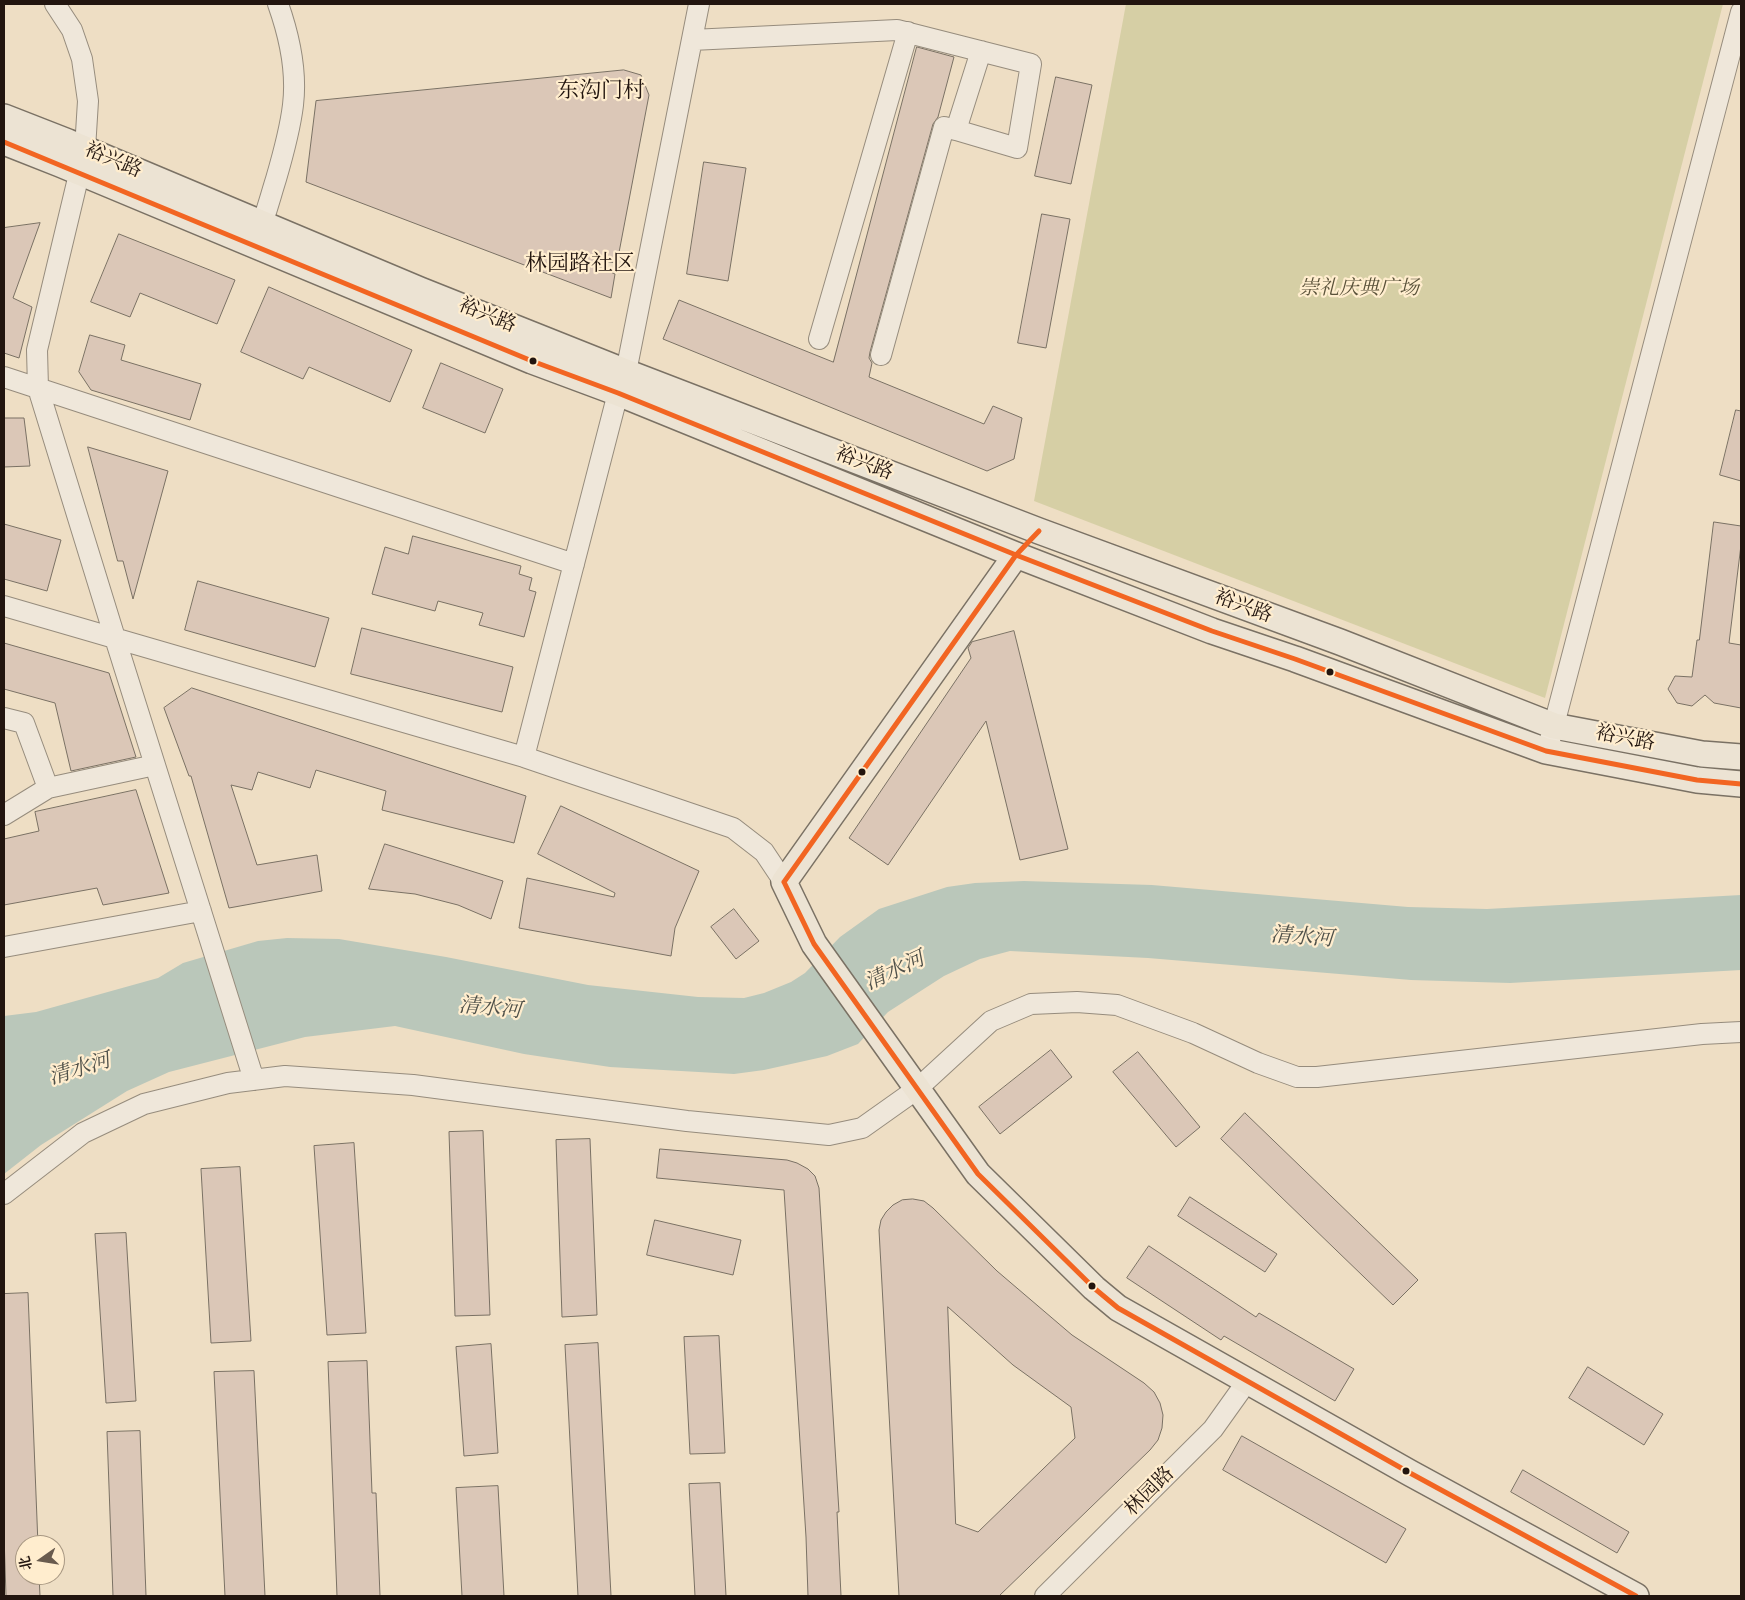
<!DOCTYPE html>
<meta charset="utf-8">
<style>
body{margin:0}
#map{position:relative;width:1745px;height:1600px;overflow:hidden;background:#eedec4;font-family:"Libre Bodoni","Noto Serif SC",serif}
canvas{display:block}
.frame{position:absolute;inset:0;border:5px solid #22150f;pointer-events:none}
.north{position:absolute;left:15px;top:1535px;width:50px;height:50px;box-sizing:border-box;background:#ffedce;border:1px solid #a79782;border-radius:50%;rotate:257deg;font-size:14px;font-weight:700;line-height:20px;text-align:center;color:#22150f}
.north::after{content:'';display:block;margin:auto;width:18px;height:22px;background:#695b4e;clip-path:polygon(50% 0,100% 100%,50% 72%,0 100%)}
</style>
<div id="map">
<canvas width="1745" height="1600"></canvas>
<div class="frame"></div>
<div class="north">北</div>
</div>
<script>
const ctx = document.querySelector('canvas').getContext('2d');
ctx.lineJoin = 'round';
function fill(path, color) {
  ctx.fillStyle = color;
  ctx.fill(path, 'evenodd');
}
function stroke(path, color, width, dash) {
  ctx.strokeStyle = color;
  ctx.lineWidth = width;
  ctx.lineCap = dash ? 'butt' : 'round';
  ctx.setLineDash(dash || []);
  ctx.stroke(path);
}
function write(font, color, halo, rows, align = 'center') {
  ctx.font = font + ' "Libre Bodoni","Noto Serif SC",serif';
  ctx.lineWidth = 4.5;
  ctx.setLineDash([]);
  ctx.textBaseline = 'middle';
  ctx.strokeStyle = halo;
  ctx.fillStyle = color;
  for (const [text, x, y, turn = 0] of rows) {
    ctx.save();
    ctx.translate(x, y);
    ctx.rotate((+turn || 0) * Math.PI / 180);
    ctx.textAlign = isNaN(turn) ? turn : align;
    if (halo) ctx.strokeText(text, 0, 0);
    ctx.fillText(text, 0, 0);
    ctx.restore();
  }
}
fill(new Path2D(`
 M1126 4H1723L1545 698 1034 501Z`), '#d6cfa5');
fill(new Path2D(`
 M1024 881 1152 885 1408 907 1487 909 1741 895V970L1510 983 1411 980 1148 958 1010 951 980 959 944 976 888 1012 858 1044 827 1056 764 1070 734 1074 610 1067 524 1054 395 1026 305 1037 169 1072 127 1091 41 1145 4 1174V1016L36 1012 158 978 183 963 258 941 287 938 339 939 446 957 588 985 698 997 744 998 764 993 791 982 805 973 840 937 879 909 947 887 975 883Z`), '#bac7ba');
const building = new Path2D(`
 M917 47 954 57 938 117 933 124 870 352 869 358 872 363 869 377 984 424 993 406 1022 418 1014 459 987 471 663 339 679 300 833 362Z
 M624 70 641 75 649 95 617 263 596 260 594 265 615 274 611 298 306 182 316 101Z
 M1056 77 1092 85 1071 184 1035 176Z
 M704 162 746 168 728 281 687 274Z
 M1042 214 1070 219 1046 348 1018 343Z
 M40 223 13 298 32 307 19 358 4 353V228Z
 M119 234 235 280 217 324 140 293 130 317 91 302Z
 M269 287 412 350 390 402 309 367 303 379 241 352Z
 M90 335 125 345 121 360 201 384 190 420 91 390 79 372Z
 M441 363 503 389 485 433 423 408Z
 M1736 410 1741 411V481L1720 475Z
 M4 418H24L30 466 4 467Z
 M88 447 168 471 133 599 123 561H118Z
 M1714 522 1741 526V545L1729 643 1741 645V708L1714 703 1705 695 1692 706 1677 703 1668 689 1675 676 1692 677 1697 640H1699Z
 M4 524 61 540 47 591 4 579Z
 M413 536 521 566 519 574 532 578 529 590 536 592 524 637 479 625 483 613 438 601 435 611 372 594 385 547 408 554Z
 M198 581 329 618 315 667 185 630Z
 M362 628 513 667 502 712 351 674Z
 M1014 631 1068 849 1020 860 986 721 888 865 849 838 971 658 968 648 972 642Z
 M4 643 109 673 136 757 71 771 55 703 4 689Z
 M192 688 526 796 514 843 382 810 386 791 316 770 310 788 258 772 252 790 231 785 257 865 317 855 322 891 229 908 191 776H189L164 708Z
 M136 790 169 893 103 905 97 888 4 905V839L39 831 35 812Z
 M561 806 699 871 675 928 671 956 519 928 527 878 614 897 615 893 538 854Z
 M385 844 503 881 491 919 458 905 415 894 369 889Z
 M734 909 759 941 736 959 711 927Z
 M1051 1050 1072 1077 1000 1134 979 1107Z
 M1138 1052 1200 1127 1176 1147 1113 1072Z
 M1245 1113 1418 1280 1393 1305 1221 1139Z
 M483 1131 490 1315 455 1316 449 1132Z
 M590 1139 597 1315 562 1317 556 1140Z
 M354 1143 366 1333 327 1335 314 1146Z
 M660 1149 787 1160 797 1163 808 1169 815 1176 819 1188 839 1512H837L841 1596H808L806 1537 784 1190 657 1178Z
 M240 1167 251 1341 211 1343 201 1169Z
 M1190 1197 1277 1254 1265 1272 1178 1216Z
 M913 1199 924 1201 933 1208 997 1271 1072 1335 1144 1383 1154 1392 1160 1403 1163 1415 1162 1428 1158 1440 1150 1450 999 1596H899L879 1230 881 1220 886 1212 893 1205 902 1200ZM948 1307 1013 1365 1071 1407 1075 1438 978 1532 956 1524Z
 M655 1220 741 1240 733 1275 647 1255Z
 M126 1233 136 1401 106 1403 95 1234Z
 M1149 1246 1256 1317 1259 1313 1354 1369 1335 1401 1224 1336 1221 1340 1127 1278Z
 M28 1293 38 1545H25V1575H39L40 1596H6L4 1536V1294Z
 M719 1336 725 1453 690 1454 684 1337Z
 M598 1343 611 1596H578L565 1345Z
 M491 1344 498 1453 464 1456 456 1347Z
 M367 1361 372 1493H376L380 1596H337L328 1362Z
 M1588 1367 1663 1414 1644 1445 1569 1398Z
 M254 1371 265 1596H225L214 1372Z
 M140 1431 146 1596H113L107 1432Z
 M1242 1436 1406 1529 1386 1563 1223 1470Z
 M1523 1470 1629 1532 1617 1553 1511 1492Z
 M720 1483 726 1596H695L689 1484Z
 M498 1486 504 1596H462L456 1488Z`);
fill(building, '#dbc7b7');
stroke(building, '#7a7164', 1);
const minor = new Path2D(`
 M55 4 72 30 82 59 88 101 85 149 37 350 38 388 115 638 254 1080
 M692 40 897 30 1031 64 1017 148 956 130 981 51
 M257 237C265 218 270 198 276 179 283 155 290 130 293 105 297 72 289 35 278 4
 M819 339 908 32
 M881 355 944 127 956 130
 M4 377 574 564
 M4 606 524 757 733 828 764 852 784 882
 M4 718 24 723 48 788 155 765
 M1550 740 1741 12
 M524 757 618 393 626 372 699 4
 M4 815 48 788
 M4 947 201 911
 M4 1194 83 1133 144 1104 228 1083 285 1076 413 1085 687 1121 829 1135 862 1128 917 1089 991 1021 1031 1004 1077 1002 1117 1005 1193 1033 1258 1063 1297 1077H1317L1702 1034 1741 1032
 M1045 1596 1213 1429 1248 1380`);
const major = new Path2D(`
 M4 117 68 142 420 290 626 372 1039 531 1340 642 1554 726 1702 754 1741 757
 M4 142 60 164 532 361 618 393 1016 555 1212 631 1295 659 1546 751 1697 780 1741 784
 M1016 555 784 882 814 944 978 1174 1094 1288 1118 1308 1410 1473 1636 1596`);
stroke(minor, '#968c7d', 22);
stroke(major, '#7a7164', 28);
stroke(minor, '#efe7da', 20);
stroke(major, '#ece3d3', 25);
stroke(new Path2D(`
 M4 142 532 361 618 393 1016 555 1212 631 1295 659 1546 751 1697 780 1741 784
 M784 882 814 944 978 1174 1094 1288 1118 1308 1410 1473 1636 1596
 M784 882 1016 555 1039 531`), '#f26522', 5);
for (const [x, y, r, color] of [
 [533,361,4.5,"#22150f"],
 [1330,672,4.5,"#22150f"],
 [862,772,4.5,"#22150f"],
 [1092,1286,4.5,"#22150f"],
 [1406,1471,4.5,"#22150f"]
]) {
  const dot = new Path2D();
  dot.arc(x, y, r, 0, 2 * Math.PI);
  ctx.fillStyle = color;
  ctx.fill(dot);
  stroke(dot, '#ffedce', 2);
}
write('20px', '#22150f', '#ffedce', [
 ["裕兴路",113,161,23],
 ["裕兴路",487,316,22],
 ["裕兴路",864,464,21],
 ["裕兴路",1243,607,20],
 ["裕兴路",1625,739,11],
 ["林园路",1150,1492,-45]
]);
write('italic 20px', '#5a523a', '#ffedce', [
 ["崇礼庆典广场",1359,289]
]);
write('italic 21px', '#4f5049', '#ffedce', [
 ["清水河",1302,938,4],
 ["清水河",895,972,-25],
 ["清水河",490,1009,5],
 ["清水河",80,1070,-17]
]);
write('22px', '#22150f', '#ffedce', [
 ["东沟门村",601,92],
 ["林园路社区",580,265]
]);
</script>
